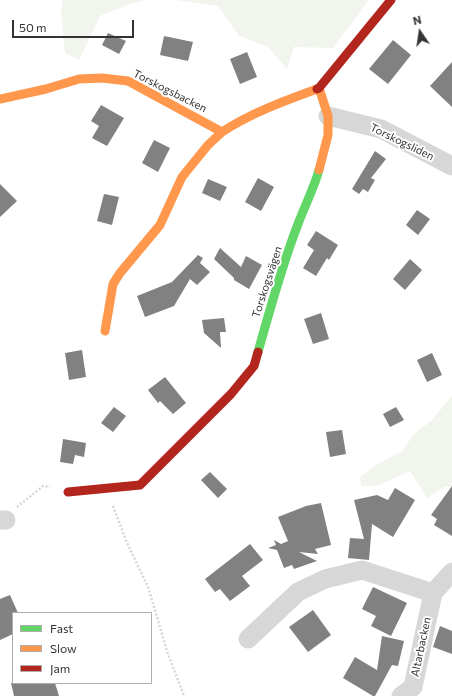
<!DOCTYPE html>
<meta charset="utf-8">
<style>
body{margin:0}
#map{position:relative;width:452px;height:696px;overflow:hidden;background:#fff;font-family:Commissioner,sans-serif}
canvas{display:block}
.legend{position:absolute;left:12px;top:612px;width:140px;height:72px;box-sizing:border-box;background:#fff;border:1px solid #adadad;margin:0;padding:5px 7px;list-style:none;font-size:12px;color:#333}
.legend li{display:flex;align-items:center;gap:8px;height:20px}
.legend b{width:20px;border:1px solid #adadad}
.north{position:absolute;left:400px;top:12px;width:40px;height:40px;-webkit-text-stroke:3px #fff;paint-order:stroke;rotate:347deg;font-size:11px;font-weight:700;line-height:16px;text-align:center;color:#333}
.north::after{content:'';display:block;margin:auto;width:14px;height:18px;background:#333;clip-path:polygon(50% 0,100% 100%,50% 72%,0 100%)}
.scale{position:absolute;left:12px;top:20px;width:122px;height:18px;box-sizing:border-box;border:2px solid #333;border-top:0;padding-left:5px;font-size:12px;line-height:14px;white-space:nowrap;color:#333;-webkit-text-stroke:3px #fff;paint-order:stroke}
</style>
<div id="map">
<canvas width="452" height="696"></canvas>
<ul class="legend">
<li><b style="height:5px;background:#63d668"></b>Fast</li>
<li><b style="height:5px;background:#ff974d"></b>Slow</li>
<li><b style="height:5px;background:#b3261e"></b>Jam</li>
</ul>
<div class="north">N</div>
<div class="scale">50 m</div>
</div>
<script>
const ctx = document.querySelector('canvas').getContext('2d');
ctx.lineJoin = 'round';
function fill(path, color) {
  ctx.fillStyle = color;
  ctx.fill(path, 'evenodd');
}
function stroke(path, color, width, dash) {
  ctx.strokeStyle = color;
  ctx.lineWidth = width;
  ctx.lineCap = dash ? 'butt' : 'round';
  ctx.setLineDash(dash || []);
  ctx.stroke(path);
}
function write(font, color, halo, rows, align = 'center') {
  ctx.font = font + ' Commissioner,sans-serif';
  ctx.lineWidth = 4;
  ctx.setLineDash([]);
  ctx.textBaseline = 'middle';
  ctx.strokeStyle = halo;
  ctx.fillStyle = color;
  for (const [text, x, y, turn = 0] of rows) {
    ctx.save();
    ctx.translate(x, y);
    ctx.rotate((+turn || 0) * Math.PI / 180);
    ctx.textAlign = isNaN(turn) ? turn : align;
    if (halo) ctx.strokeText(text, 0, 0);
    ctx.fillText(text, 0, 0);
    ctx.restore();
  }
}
fill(new Path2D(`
 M63 0H146L129 4 100 16 79 60 65 53 61 12Z
 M177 0H369L333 48 294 47 287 69 268 47 239 36 218 6Z
 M452 396V487H445L427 498 410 471 377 486H361L360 477 374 466 402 451 414 434 432 420Z`), '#f1f5ed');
fill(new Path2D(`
 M108 33 126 41 119 54 102 45Z
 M164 36 193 42 188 61 160 55Z
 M393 40 411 55 388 84 369 69Z
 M247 52 257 77 240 84 230 59Z
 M452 62V107L430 86Z
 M101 105 124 118 107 146 92 138 99 126 91 121Z
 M154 140 170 148 158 172 142 163Z
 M375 151 386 159 371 178 375 180 368 192 363 189 359 194 352 189Z
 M258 178 274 187 261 211 245 202Z
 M208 179 227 187 220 201 202 193Z
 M0 184 17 201 0 217Z
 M104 194 119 197 112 225 97 221Z
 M417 210 430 219 418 235 406 225Z
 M316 231 338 245 329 260 327 258 316 276 303 268 314 250 307 245Z
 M220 248 241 267 246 256 262 265 249 289 234 280V278L214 259Z
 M198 255 203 258 200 263 210 272 197 285 190 279 174 306 145 317 137 296 172 282Z
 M410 259 422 270 405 290 393 279Z
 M321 313 329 339 313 344 304 319Z
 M224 318 226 332H220L221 348 204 333 202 320Z
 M82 350 86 377 69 380 65 353Z
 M432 353 442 375 427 382 417 360Z
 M165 377 186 403 173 414 160 401 158 403 148 390Z
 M114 407 126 416 113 432 101 423Z
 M396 407 404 420 390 427 383 414Z
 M342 430 346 454 330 457 326 432Z
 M63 439 86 443 84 457 75 455 73 464 60 462Z
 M210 472 227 489 218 498 201 480Z
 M452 486V536L434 525 437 519 431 515Z
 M395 488 415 500 393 537 372 524 369 560 348 558 350 538 364 539 354 500 377 495 388 500Z
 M321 503 331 545 315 549 318 554 299 552 317 561 294 569 292 565 284 568 277 550 268 548 276 545 274 540 281 544 288 541 278 517 306 506Z
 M250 544 263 560 242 576 250 586 230 601 220 589 215 592 205 579Z
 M373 587 407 603 391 636 371 626 376 616 362 609Z
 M10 595 18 613H13V634L0 640V599Z
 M313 610 331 635 308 652 289 627Z
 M440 626 452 631V654L433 647Z
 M382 636 404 641 398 666 392 665 375 696H373L343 678 355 657 377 670Z
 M11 683H55L59 696H14Z`), '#818181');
stroke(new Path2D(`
 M113 506 127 543 148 587 168 654 184 696
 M17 507 43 486 50 487`), '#d6d6d6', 2.5, [2, 2]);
stroke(new Path2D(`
 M328 116 381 129 452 166
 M0 520H6
 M248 639 298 592 325 579 362 570 433 593
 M401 696 413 687 433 593 452 572`), '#d7d7d7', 19);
stroke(new Path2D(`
 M258 352C270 309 282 265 298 224 305 205 314 188 319 170`), '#63d668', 9);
stroke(new Path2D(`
 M0 99 46 89 79 79 102 78 128 81 222 132C251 113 284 101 317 89
 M319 170 328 135V116L319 88
 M105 331 113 284 120 273 160 225 182 177 208 145 222 132`), '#ff974d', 9);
stroke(new Path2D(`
 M317 89 319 88 391 0
 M68 492 140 485 231 394 254 366 258 352`), '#b3261e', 9);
write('11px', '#333', '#fff', [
 ["Torskogsbacken",170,91,27],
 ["Torskogsliden",402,142,26],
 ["Torskogsvägen",267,282,-72],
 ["Altarbacken",421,647,-78]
]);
</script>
